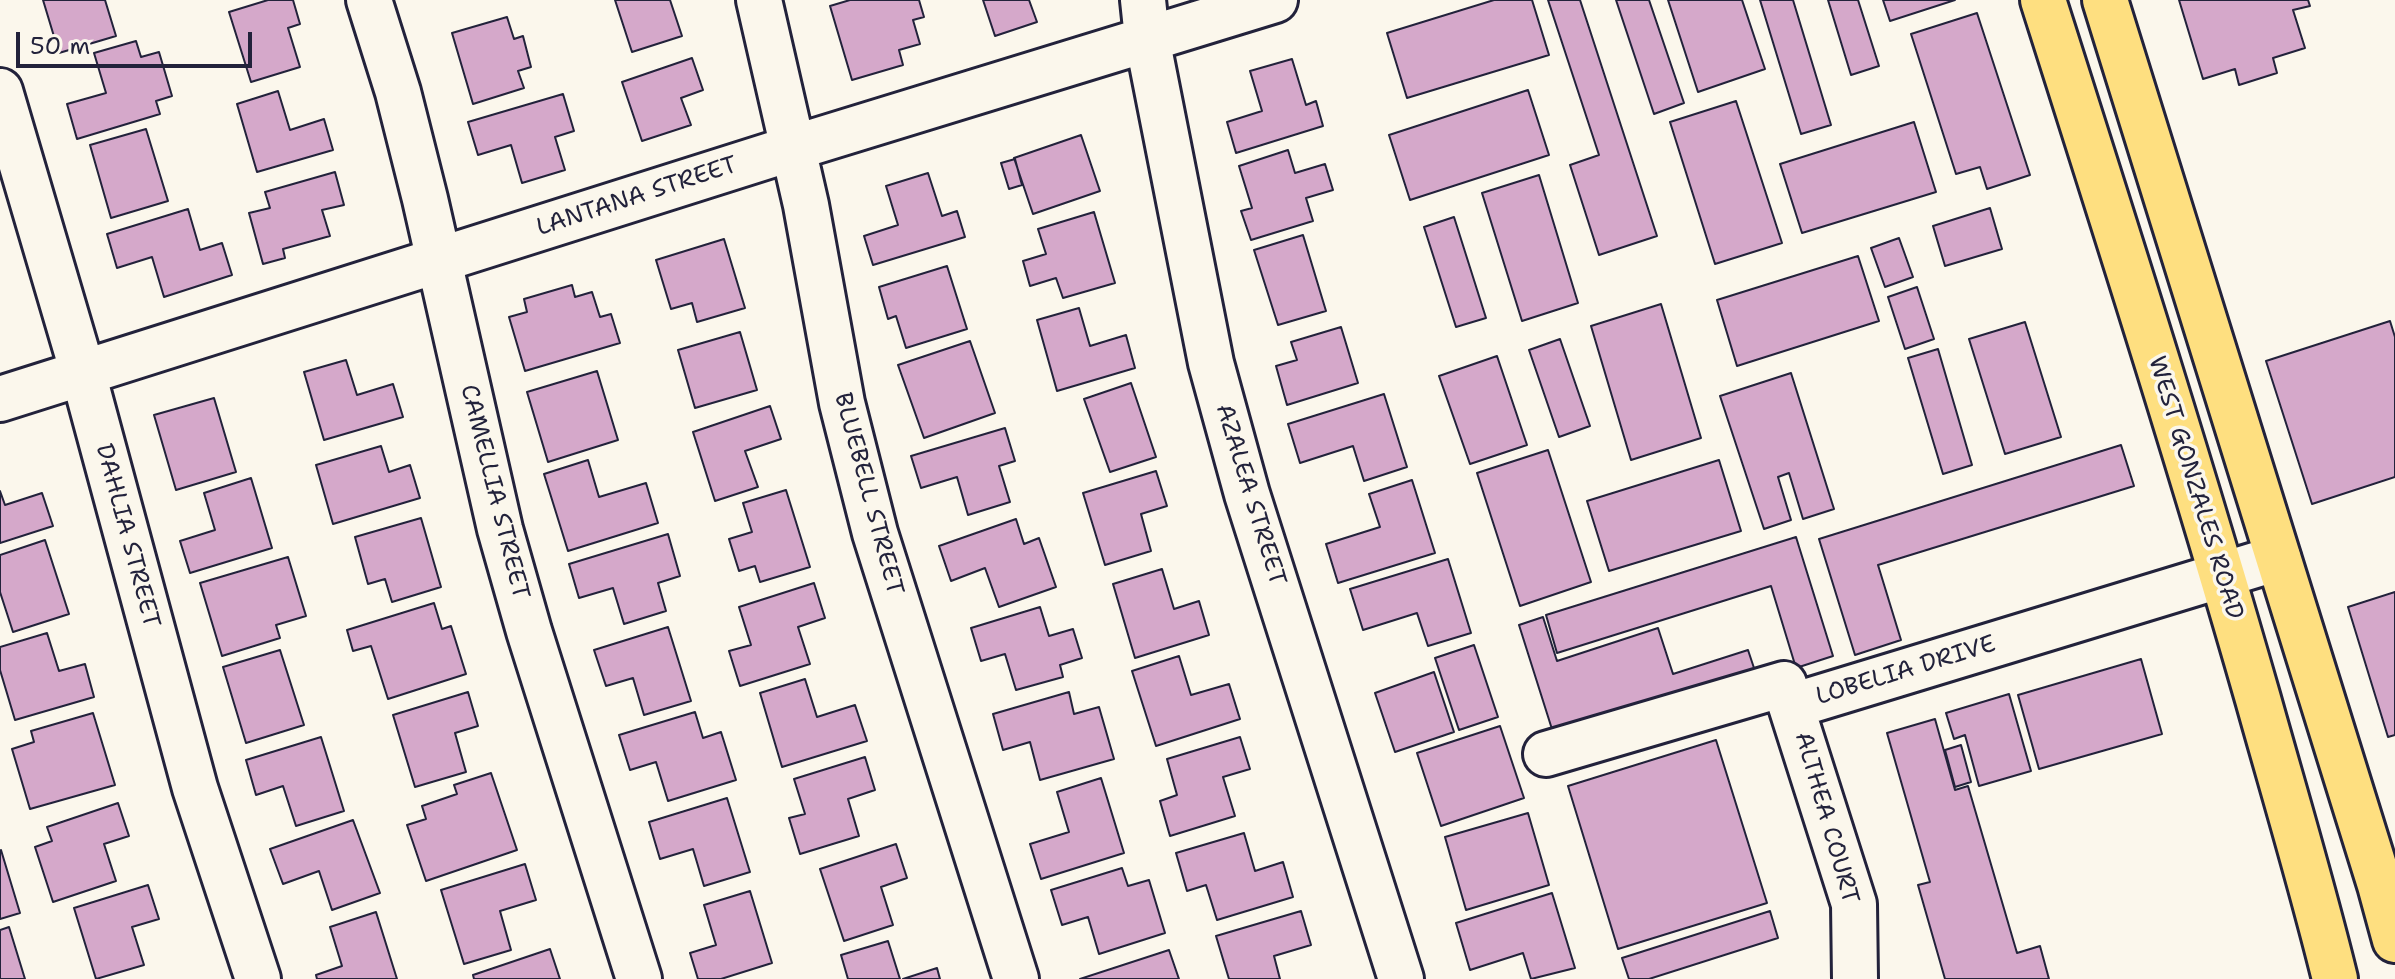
<!DOCTYPE html>
<style>
body{margin:0}
#map{position:relative;width:2395px;height:979px;overflow:hidden;background:#fbf7ec;font-family:"Shantell Sans",sans-serif}
canvas{display:block}
.scale{position:absolute;left:16px;top:32px;width:236px;height:36px;box-sizing:border-box;border:4px solid #22223b;border-top:0;padding-left:10px;font-size:24px;line-height:28px;white-space:nowrap;color:#22223b;-webkit-text-stroke:6px #fbf7ec;paint-order:stroke}
</style>
<div id="map">
<canvas width="2395" height="979"></canvas>
<div class="scale">50 m</div>
</div>
<script>
const ctx = document.querySelector('canvas').getContext('2d');
ctx.lineJoin = 'round';
function fill(path, color) {
  ctx.fillStyle = color;
  ctx.fill(path, 'evenodd');
}
function stroke(path, color, width, dash) {
  ctx.strokeStyle = color;
  ctx.lineWidth = width;
  ctx.lineCap = dash ? 'butt' : 'round';
  ctx.setLineDash(dash || []);
  ctx.stroke(path);
}
function write(font, color, halo, rows, align = 'center') {
  ctx.font = font + ' "Shantell Sans",sans-serif';
  ctx.lineWidth = 7;
  ctx.setLineDash([]);
  ctx.textBaseline = 'middle';
  ctx.strokeStyle = halo;
  ctx.fillStyle = color;
  for (const [text, x, y, turn = 0] of rows) {
    ctx.save();
    ctx.translate(x, y);
    ctx.rotate((+turn || 0) * Math.PI / 180);
    ctx.textAlign = isNaN(turn) ? turn : align;
    if (halo) ctx.strokeText(text, 0, 0);
    ctx.fillText(text, 0, 0);
    ctx.restore();
  }
}
const building = new Path2D(`
 M43 0H105L116 36 59 53Z
 M268 0H293L300 24 288 28 300 67 251 82 229 12Z
 M615 0H670L682 36 632 52Z
 M850 0H919L924 17 913 20 920 44 899 50 903 65 852 80 830 6Z
 M983 0H1029L1037 22 995 36Z
 M1494 0H1532L1549 55 1407 98 1387 33Z
 M1548 0H1580L1657 236 1599 255 1570 165 1599 155Z
 M1616 0H1649L1684 103 1654 114Z
 M1668 0H1742L1765 69 1698 92Z
 M1760 0H1793L1831 125 1801 134Z
 M1828 0H1858L1879 66 1851 75Z
 M1883 0H1955L1890 21Z
 M2179 0H2308L2310 6 2293 10 2305 48 2273 58 2277 73 2239 85 2235 69 2203 79Z
 M1977 13 2030 175 1987 189 1980 167 1956 174 1911 34Z
 M507 17 514 39 523 36 531 67 518 71 524 88 473 104 452 33Z
 M136 41 141 57 159 52 172 96 156 101 160 114 77 139 67 104 106 93 94 53Z
 M692 58 703 90 681 98 691 125 642 141 622 82Z
 M1292 59 1306 105 1316 101 1323 126 1236 153 1227 122 1262 111 1250 71Z
 M1528 90 1549 155 1410 200 1389 135Z
 M278 91 290 130 324 119 333 150 257 172 237 104Z
 M563 94 574 131 555 137 565 170 522 183 511 145 478 155 468 122Z
 M1736 101 1782 243 1715 264 1670 122Z
 M1914 122 1936 192 1802 233 1780 164Z
 M146 129 168 201 111 218 90 145Z
 M1081 135 1100 191 1033 214 1014 158Z
 M1288 150 1295 173 1325 164 1333 190 1306 198 1313 221 1251 240 1241 211 1252 208 1239 166Z
 M1015 159 1022 185 1009 189 1001 163Z
 M335 172 344 205 322 210 330 236 283 249 285 258 263 264 249 213 270 208 265 192Z
 M928 173 942 216 957 211 965 237 873 265 864 236 898 225 886 186Z
 M1539 175 1578 303 1522 321 1482 193Z
 M1990 208 2002 249 1945 266 1933 226Z
 M188 209 200 250 222 243 232 275 164 297 152 257 117 268 107 234Z
 M1094 212 1115 283 1063 298 1056 278 1030 286 1023 261 1046 254 1038 229Z
 M1454 217 1486 318 1456 327 1424 227Z
 M1303 235 1326 311 1278 325 1254 250Z
 M1899 238 1913 277 1885 287 1871 248Z
 M724 239 745 308 697 322 692 303 671 309 656 260Z
 M1858 256 1879 321 1737 366 1717 300Z
 M947 266 967 329 906 348 896 316 888 319 879 287Z
 M572 285 575 297 592 292 600 317 611 314 620 343 525 371 509 317 527 312 524 299Z
 M1917 287 1934 339 1905 349 1888 297Z
 M1661 304 1701 438 1631 460 1591 326Z
 M1079 308 1090 346 1126 335 1135 368 1057 391 1037 320Z
 M2390 321 2395 337V477L2312 504 2266 361Z
 M2025 322 2061 437 2005 454 1969 339Z
 M1341 327 1358 383 1287 405 1276 366 1297 360 1291 342Z
 M740 332 757 390 695 408 678 350Z
 M1560 339 1590 426 1559 437 1529 350Z
 M970 341 995 413 924 438 898 365Z
 M1938 349 1972 465 1943 474 1908 358Z
 M1497 356 1527 445 1470 464 1439 376Z
 M346 360 357 395 393 384 403 417 324 440 304 372Z
 M597 371 618 440 548 462 527 392Z
 M1791 373 1834 509 1803 519 1789 473 1778 477 1791 520 1764 529 1720 396Z
 M1131 383 1156 457 1110 472 1084 399Z
 M1384 394 1407 467 1364 481 1353 446 1300 463 1288 424Z
 M214 398 236 472 176 490 154 415Z
 M770 406 781 439 745 451 758 487 715 501 693 432Z
 M1005 428 1015 461 999 466 1010 502 968 515 957 477 921 488 911 456Z
 M2121 445 2134 486 1878 565 1901 640 1855 655 1819 539Z
 M381 446 389 472 410 465 420 498 333 524 316 465Z
 M1548 450 1591 582 1520 606 1477 473Z
 M588 460 599 497 646 483 658 523 568 551 544 474Z
 M1719 460 1741 531 1609 571 1587 501Z
 M1156 471 1167 506 1141 514 1151 551 1105 565 1083 493Z
 M251 478 272 548 190 573 180 541 215 530 204 493Z
 M1412 480 1435 553 1338 583 1326 544 1380 527 1369 494Z
 M786 490 810 567 760 582 755 566 739 571 729 539 752 532 743 503Z
 M0 491 5 505 42 493 53 526 0 543Z
 M421 518 441 587 392 602 385 579 368 584 355 537Z
 M1016 519 1024 544 1039 538 1056 587 999 607 985 568 951 581 939 546Z
 M668 534 680 576 658 583 666 611 624 624 613 588 579 598 569 564Z
 M1796 537 1833 656 1796 668 1771 586 1557 653 1546 615Z
 M45 540 69 614 13 632 0 592V555Z
 M288 557 306 616 276 625 280 638 222 656 200 583Z
 M1448 559 1471 633 1428 646 1417 613 1363 630 1350 589Z
 M1162 569 1174 609 1199 601 1209 635 1135 658 1113 584Z
 M814 583 825 618 798 627 810 664 740 686 729 651 751 645 739 607Z
 M2395 592V735L2388 737 2348 607Z
 M434 603 442 629 451 626 466 674 388 699 371 646 353 651 347 630Z
 M1040 607 1049 636 1073 629 1082 658 1060 665 1063 677 1016 690 1005 654 981 661 971 628Z
 M1543 617 1557 661 1658 628 1673 674 1748 650 1758 680 1557 745 1519 625Z
 M668 627 691 701 644 715 633 678 606 686 594 650Z
 M47 633 59 671 85 664 94 697 15 720 0 670V647Z
 M1474 645 1498 717 1459 730 1435 658Z
 M280 650 304 725 246 743 223 667Z
 M1179 656 1191 695 1229 684 1240 719 1156 746 1132 671Z
 M2141 659 2162 734 2039 769 2018 695Z
 M1434 672 1454 732 1395 752 1375 693Z
 M805 679 817 717 855 705 867 741 782 767 760 693Z
 M468 692 478 726 455 733 466 772 415 787 393 715Z
 M1069 692 1074 714 1099 707 1114 759 1040 780 1030 742 1003 750 993 714Z
 M2009 694 2031 771 1979 786 1965 735 1954 739 1946 713Z
 M695 712 703 738 721 732 736 780 668 801 656 762 630 770 619 735Z
 M93 713 115 785 30 809 12 749 34 742 31 731Z
 M1935 719 1955 790 1968 786 2017 953 2040 946 2049 979H1945L1918 885 1930 882 1887 733Z
 M1500 726 1524 798 1441 826 1417 753Z
 M321 737 344 811 296 826 283 786 256 795 246 760Z
 M1240 737 1250 769 1223 777 1235 816 1170 836 1160 801 1177 795 1167 759Z
 M1716 740 1767 903 1618 949 1568 786Z
 M1961 745 1971 782 1955 787 1945 750Z
 M865 757 875 790 848 799 859 836 800 854 789 818 805 814 794 779Z
 M491 773 517 850 426 881 407 825 426 819 422 806 457 794 454 785Z
 M1101 778 1124 853 1041 879 1030 844 1069 832 1057 792Z
 M727 798 750 872 704 886 693 849 660 859 649 822Z
 M118 803 129 836 104 844 116 881 53 902 35 847 52 841 47 827Z
 M1528 813 1549 885 1466 910 1445 837Z
 M353 820 380 893 332 910 319 871 283 884 270 849Z
 M1244 833 1255 871 1283 862 1293 897 1217 920 1206 885 1187 891 1176 853Z
 M896 844 907 878 881 887 893 925 844 941 820 869Z
 M1 850 20 913 0 919V851Z
 M525 864 536 900 500 911 511 950 464 964 441 890Z
 M1122 868 1128 886 1149 880 1165 933 1099 954 1088 917 1062 925 1051 890Z
 M148 885 159 919 132 927 144 965 96 979 74 908Z
 M750 891 772 963 721 979H698L690 953 716 945 704 905Z
 M1552 893 1575 968 1531 979 1523 953 1470 970 1456 923Z
 M1301 911 1311 945 1274 956 1280 979H1229L1216 936Z
 M1770 911 1778 938 1649 979H1629L1622 958Z
 M376 912 397 979H317L316 975 342 966 330 927Z
 M9 927 25 979H0V930Z
 M888 941 900 979H848L841 955Z
 M550 949 560 979H474L473 975Z
 M1169 950 1179 979H1080Z
 M937 968 940 979H903Z`);
fill(building, '#d5a8ca');
stroke(building, '#22223b', 2);
const minor = new Path2D(`
 M369 0 398 92 425 199 500 529 529 631 639 979
 M759 0 806 205 842 403 875 533 1016 979
 M1143 0 1147 38 1211 363 1247 494 1401 979
 M0 91 83 373 195 788 258 979
 M0 399 793 148 1275 0
 M1792 706 2278 558
 M1546 754 1784 684 1854 904 1855 979`);
const major = new Path2D(`
 M2043 0C2117 233 2191 465 2258 699 2284 792 2312 885 2335 979
 M2105 0 2380 885 2395 940`);
stroke(minor, '#22223b', 50);
stroke(major, '#22223b', 50);
stroke(minor, '#fbf7ec', 44);
stroke(major, '#fedf80', 44);
write('24px', '#22223b', '#fbf7ec', [
 ["LANTANA STREET",637,197,-18],
 ["WEST GONZALES ROAD",2195,488,73],
 ["CAMELLIA STREET",494,492,76],
 ["BLUEBELL STREET",868,494,75],
 ["AZALEA STREET",1250,495,73],
 ["DAHLIA STREET",127,536,75],
 ["LOBELIA DRIVE",1906,671,-17],
 ["ALTHEA COURT",1826,818,74]
]);
</script>
